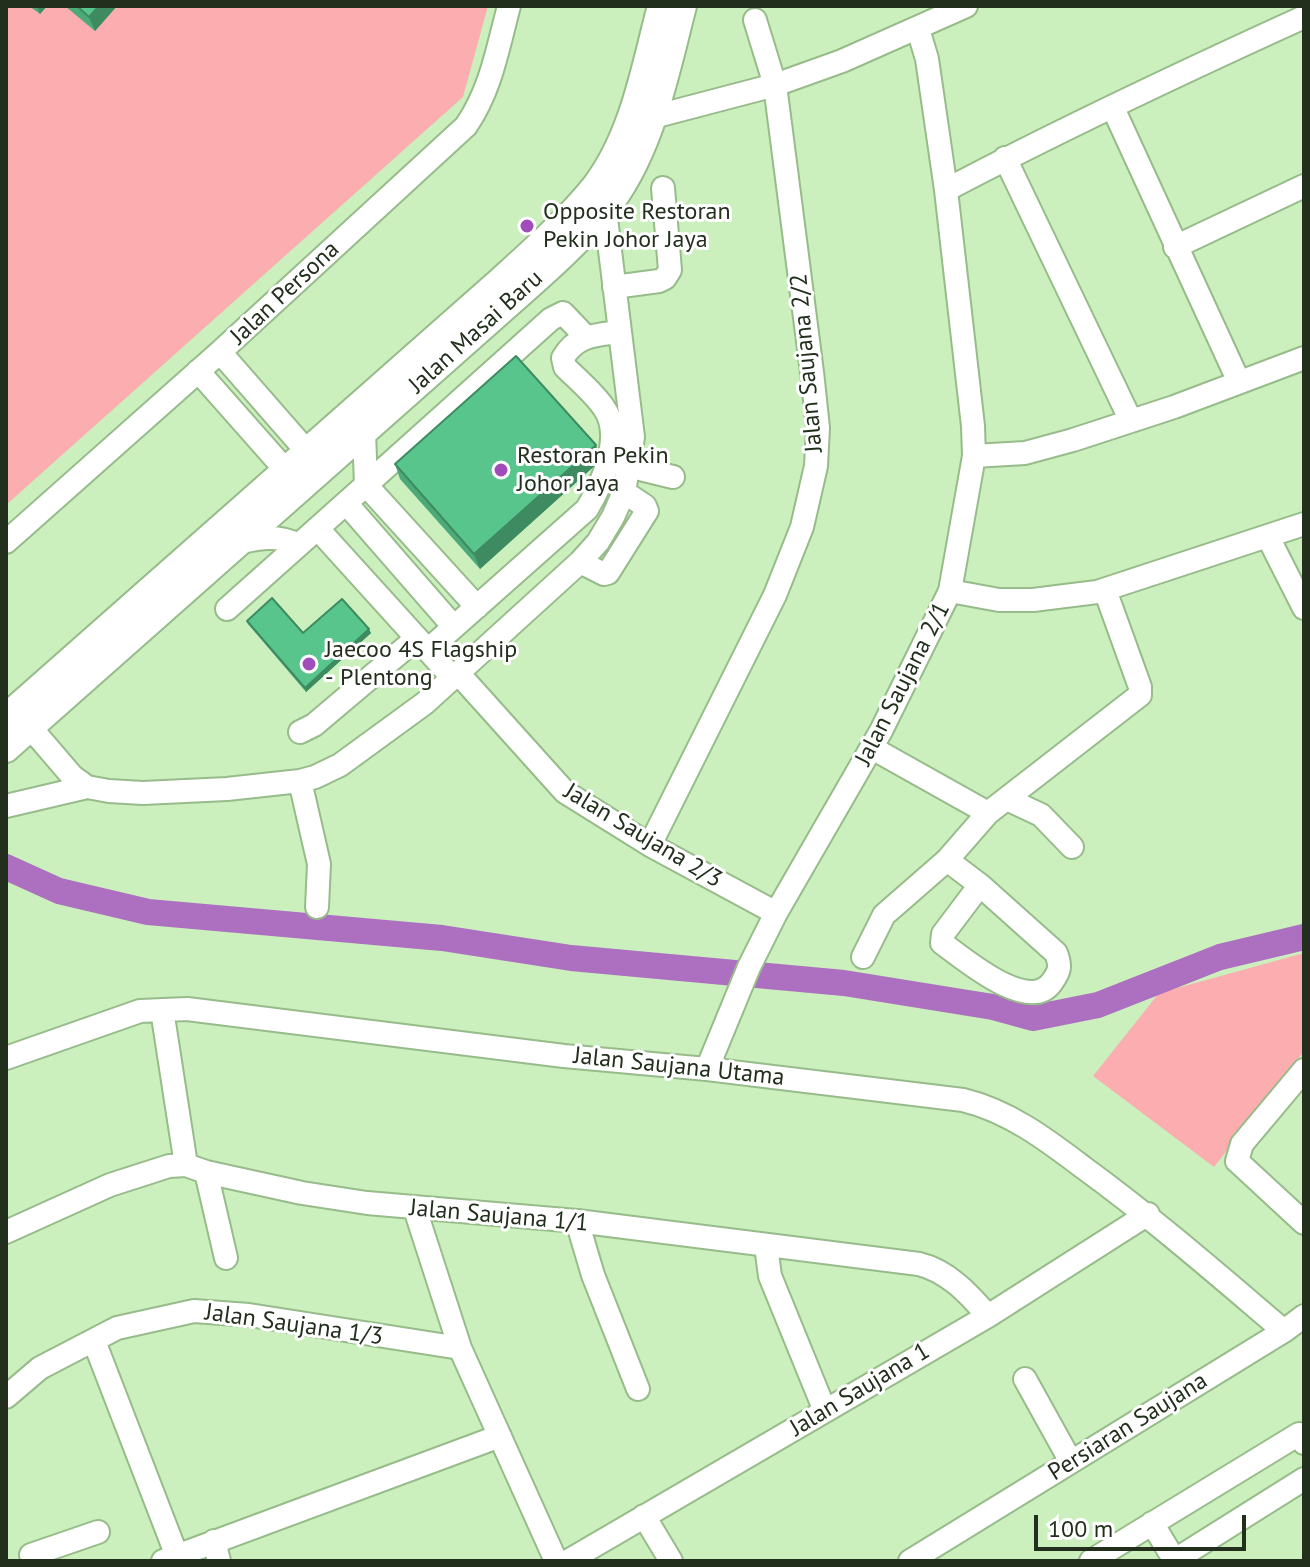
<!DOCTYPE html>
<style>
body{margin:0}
#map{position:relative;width:1310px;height:1567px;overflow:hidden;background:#cbf0be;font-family:"PT Sans",sans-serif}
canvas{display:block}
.frame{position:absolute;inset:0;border:8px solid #212f1c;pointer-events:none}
.scale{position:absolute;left:1034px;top:1515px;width:212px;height:36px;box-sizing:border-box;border:4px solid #212f1c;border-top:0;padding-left:10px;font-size:24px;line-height:28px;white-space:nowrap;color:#212f1c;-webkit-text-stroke:6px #fff;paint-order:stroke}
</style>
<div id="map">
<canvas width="1310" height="1567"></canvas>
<div class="frame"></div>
<div class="scale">100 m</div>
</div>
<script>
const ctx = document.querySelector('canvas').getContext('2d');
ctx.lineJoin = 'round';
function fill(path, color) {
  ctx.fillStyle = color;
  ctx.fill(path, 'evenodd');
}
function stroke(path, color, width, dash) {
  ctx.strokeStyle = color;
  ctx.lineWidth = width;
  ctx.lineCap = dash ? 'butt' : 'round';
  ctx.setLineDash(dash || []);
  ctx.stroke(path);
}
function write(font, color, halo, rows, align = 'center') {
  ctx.font = font + ' "PT Sans",sans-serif';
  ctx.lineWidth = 6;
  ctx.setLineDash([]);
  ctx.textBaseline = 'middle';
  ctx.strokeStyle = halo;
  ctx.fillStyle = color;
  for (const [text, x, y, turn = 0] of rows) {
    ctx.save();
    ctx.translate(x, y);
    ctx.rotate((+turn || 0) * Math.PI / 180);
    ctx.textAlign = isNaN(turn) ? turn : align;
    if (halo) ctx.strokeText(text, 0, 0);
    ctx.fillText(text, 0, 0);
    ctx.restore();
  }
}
fill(new Path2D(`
 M6 6H488L463 97 6 505Z
 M1304 953V1051L1214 1167 1093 1076 1159 993Z`), '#fcadaf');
stroke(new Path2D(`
 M6 867 59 891 148 912 442 938 571 958 844 983 993 1007 1033 1018 1098 1005 1220 957 1304 937`), '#ad70c0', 26);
const minor = new Path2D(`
 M1113 108 1239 382
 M653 117 775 85 842 61 966 6
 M1005 158 1131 421
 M946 190C1064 128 1183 72 1304 17
 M1175 247 1304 186
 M614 287 659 281 665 278 670 270 663 188
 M220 352 317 463
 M198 371 297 483
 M974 456 1025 453 1073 440 1174 407 1304 358
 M628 466 673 477
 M346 503 454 627
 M318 529 453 678
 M1268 537 1304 608
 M6 542 220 352 466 126C491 90 498 47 509 6
 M236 543C260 538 276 534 299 545
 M580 562 604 574 608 573 647 511 645 506 624 492
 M950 591 999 600H1033L1097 592 1304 524
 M477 607 366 485 551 319 563 313 585 336
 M227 609 366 485 364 432
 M428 650 587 509C602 484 624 436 604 408 594 393 578 380 565 367L563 358C576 335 596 335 619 332
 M458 673 565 792 650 845 776 913
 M30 727 72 776 87 787 109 791 143 793 227 789 300 781 315 777 340 765 425 703 580 562 598 542 613 517 624 492 633 437 605 210
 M300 732 314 725 417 638
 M872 748 988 813
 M300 781 319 864 317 907
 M1009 800 1041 815 1072 847
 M6 806 87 787
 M650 845 775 595 802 527 816 466 818 428 812 372 775 85 755 20
 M947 860 980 885 1056 953C1061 966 1060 971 1052 982 1029 1015 963 958 942 943L943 934 980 885
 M863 957 884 915 947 860 988 813 1140 695V687L1105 590
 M162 1010 186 1165
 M6 1058 140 1011 187 1009 564 1056 707 1069 963 1100C1009 1111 1047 1140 1084 1168 1154 1219 1218 1275 1284 1331
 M707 1069 749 967 776 913 881 731 950 591 974 456 973 426 946 190 927 59 918 29
 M1304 1070 1242 1144 1237 1161 1304 1223
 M206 1172 226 1258
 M415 1209 460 1348 556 1561
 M577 1221 593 1275 638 1389
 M6 1232 110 1185 169 1166 186 1165 206 1172 302 1193 367 1203 577 1221 919 1264C948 1271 969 1294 988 1316
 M766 1246 770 1276 825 1411
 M94 1341 177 1556
 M1025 1379 1071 1462
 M6 1397 40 1368 117 1328 194 1311 249 1315 460 1348
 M644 1516 671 1561
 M1152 1523 1175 1561
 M214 1541 219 1561
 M31 1555 98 1532
 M1175 1560 1304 1479
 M163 1561 500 1436
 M568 1561 988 1316 1148 1214
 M910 1561 1284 1331 1304 1316
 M1091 1561 1299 1434 1304 1443`);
const major = new Path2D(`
 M6 717 500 281C533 251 568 220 596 185 634 134 645 66 661 6
 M6 749 495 316C532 283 573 249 605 210 651 153 665 75 683 6`);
stroke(minor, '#97bb8a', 26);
stroke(major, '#97bb8a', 30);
stroke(minor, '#fff', 22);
stroke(major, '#fff', 26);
fill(new Path2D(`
 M29 6H47L40 14Z
 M65 6H117L95 31Z
 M601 460 480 569 400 479 395 464Z
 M247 621 303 633H371L306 692 248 624Z`), '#4caa78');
fill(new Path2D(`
 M37 6H47L40 14Z
 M99 6H117L95 31 89 17Z
 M596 445 601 460 480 569 474 554Z
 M369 629 371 633 306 692 305 688Z`), '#3e8b62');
const building = new Path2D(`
 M77 6H99L89 17Z
 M516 356 596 445 474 554 395 464Z
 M272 598 303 633 342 599 369 629 305 688 247 621Z`);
fill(building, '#58c68c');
stroke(building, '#3e8b62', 2);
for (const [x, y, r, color] of [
 [527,226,8,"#a14cbb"],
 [501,470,8,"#a14cbb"],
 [309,664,8,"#a14cbb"]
]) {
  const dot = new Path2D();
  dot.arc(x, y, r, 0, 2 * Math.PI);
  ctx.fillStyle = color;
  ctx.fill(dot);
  stroke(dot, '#fff', 3);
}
write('24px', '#212f1c', '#fff', [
 ["Opposite Restoran",543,212],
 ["Pekin Johor Jaya",543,240],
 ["Restoran Pekin",517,456],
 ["Johor Jaya",517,484],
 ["Jaecoo 4S Flagship",325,650],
 ["- Plentong",325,678]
], 'left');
write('24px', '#212f1c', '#fff', [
 ["Jalan Persona",285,293,-43],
 ["Jalan Masai Baru",476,332,-42],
 ["Jalan Saujana 2/2",807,363,-95],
 ["Jalan Saujana 2/1",903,684,-63],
 ["Jalan Saujana 2/3",643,836,31],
 ["Jalan Saujana Utama",679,1067,6],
 ["Jalan Saujana 1/1",499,1216,5],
 ["Jalan Saujana 1/3",294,1325,8],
 ["Jalan Saujana 1",860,1390,-31],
 ["Persiaran Saujana",1128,1427,-32]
]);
</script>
